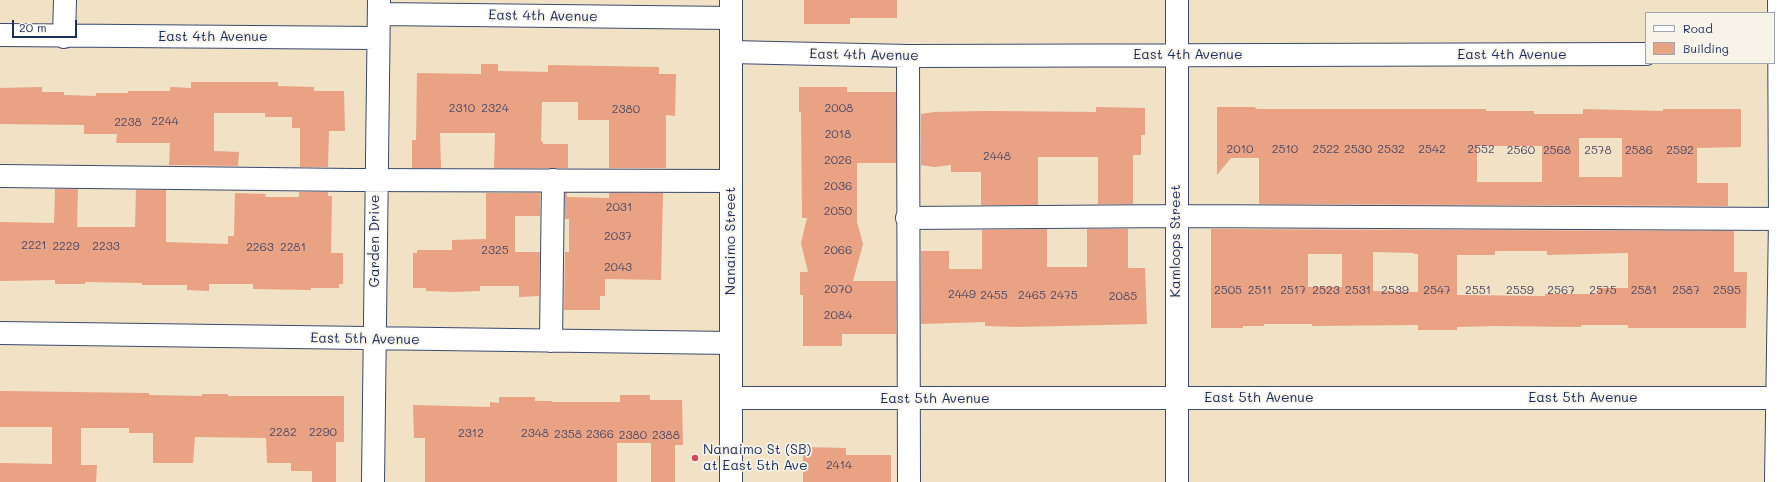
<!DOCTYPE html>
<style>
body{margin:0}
#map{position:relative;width:1787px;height:482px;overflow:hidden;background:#f1e1c5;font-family:Mali,sans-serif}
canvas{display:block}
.legend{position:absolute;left:1645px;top:12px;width:130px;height:52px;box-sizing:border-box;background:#f7f3e8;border:1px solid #9fa5b1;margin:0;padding:5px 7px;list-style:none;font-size:12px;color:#1b2f5e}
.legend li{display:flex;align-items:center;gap:8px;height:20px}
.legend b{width:20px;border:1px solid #9fa5b1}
.scale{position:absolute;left:12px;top:20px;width:65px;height:18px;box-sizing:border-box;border:2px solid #1b2f5e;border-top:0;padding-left:5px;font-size:12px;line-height:14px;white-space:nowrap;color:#1b2f5e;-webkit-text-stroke:3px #f7f3e8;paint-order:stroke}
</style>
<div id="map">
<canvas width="1787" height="482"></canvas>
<ul class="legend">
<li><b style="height:5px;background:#fff"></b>Road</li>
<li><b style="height:11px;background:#eaa284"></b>Building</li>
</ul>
<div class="scale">20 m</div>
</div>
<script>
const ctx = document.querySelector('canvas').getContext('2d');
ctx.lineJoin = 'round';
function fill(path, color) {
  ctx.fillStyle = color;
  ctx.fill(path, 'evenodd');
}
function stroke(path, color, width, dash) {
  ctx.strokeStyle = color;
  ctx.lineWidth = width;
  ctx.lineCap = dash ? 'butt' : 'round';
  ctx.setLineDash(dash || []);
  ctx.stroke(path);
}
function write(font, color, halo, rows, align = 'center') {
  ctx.font = font + ' Mali,sans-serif';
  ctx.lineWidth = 3.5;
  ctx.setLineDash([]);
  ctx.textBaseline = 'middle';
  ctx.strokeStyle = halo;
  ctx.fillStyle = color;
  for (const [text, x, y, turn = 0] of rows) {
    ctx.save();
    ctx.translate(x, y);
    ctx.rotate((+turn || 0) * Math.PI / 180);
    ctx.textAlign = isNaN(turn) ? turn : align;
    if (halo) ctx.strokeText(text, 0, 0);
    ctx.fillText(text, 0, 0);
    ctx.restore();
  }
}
fill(new Path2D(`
 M804 0H897V18H850V24H804Z
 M481 64H498V71L548 72V65L659 67V74H676L675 116 666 115V168H609V120H578V102H542L541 141 543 142V144H568V168H494L495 133H440L441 168H412V140H416L417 73 481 74Z
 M191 82H278V86L314 87V91H344L345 131H329L328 167H300V128H292V117H265V113H214V151L239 152 238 166 169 165 170 143H116L117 134H84V125L0 124V88L42 87V92H64V95L96 96V93H128V91H170V87L191 88Z
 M799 87H847V92H896V163H857V222L863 244 853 281H896V334H842V346H803V295H800V272H808L801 243 807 218H802L801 112H799Z
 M1096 107 1145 108V135H1141V155H1133V204H1098V157H1038V205H981V172H951V165L934 167 921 165V114L934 112 987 111 1096 112Z
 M1217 107H1254L1257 109H1486V111H1534V114H1583V109L1663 111V109H1741V147L1697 148V183H1728V206L1259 204V158H1231L1217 175ZM1579 138H1622V177H1579ZM1477 146H1542V182H1477Z
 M55 189H78L77 227H135L136 190H166V242L228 244V236H234L235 193 266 194 265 197H299V192H328V196H332L331 253H343V284H339V288H311V290L253 289V284H209V291L187 290V285H142V283L85 282V284H55V280L0 281V222L54 223Z
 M486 193H540V216H515V252H540L539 296 519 297V286H480V291L453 292 426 291V288H413V253H417V250H452V240L486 239Z
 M565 193H567V197L609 198V193H663L661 280 605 279V296H600V310H564L565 252H569V219H565Z
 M1047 229V267H1087V229H1128V268H1145L1147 324 1018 327 985 326V322L921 324V251H949V269H982V230Z
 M1211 229 1734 231V272H1747L1746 328H1628V325H1581V327L1495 326 1457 327V330H1418V325L1312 326V324H1264V326H1243V328H1211ZM1495 251H1547V255L1628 253V288H1598V294H1545V296L1457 295V255H1495ZM1373 252 1414 253V254H1418V292L1373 291ZM1308 254H1342V287H1308Z
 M0 391 149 393V395L202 396V394H228V396H344V442H336V482H312V471H291V463H267L266 438 195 437 193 463H153V433H129V428H81V465H97L96 482H0V463L52 464V427H0Z
 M620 395H650V400H682L683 445H675V482H651V443H617V482H425V438H414L413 405 490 407V402L499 403V397H535V401H552V402H620Z
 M803 447 846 448V455H891V482H803Z`), '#eaa284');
const minor = new Path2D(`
 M379 14 731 18
 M0 35 378 38
 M64 37 65 0
 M731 52 908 56 1646 54
 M908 56 909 482
 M0 176 353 180 731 181
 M907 218 1176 216 1787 219
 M0 333 731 343
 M551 341 553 180
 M731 398H1787
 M373 482 379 0
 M1177 482V0
 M1776 482 1780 219 1779 0`);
const major = new Path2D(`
 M731 482V0`);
stroke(minor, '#3b4a6d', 24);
stroke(major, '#3b4a6d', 24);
stroke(minor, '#fff', 22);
stroke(major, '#fff', 22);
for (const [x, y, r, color] of [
 [695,458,4,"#d1495b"]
]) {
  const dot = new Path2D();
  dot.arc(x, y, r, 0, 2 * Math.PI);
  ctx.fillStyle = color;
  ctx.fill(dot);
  stroke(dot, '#f7f3e8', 1.5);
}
write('12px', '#4f4c68', null, [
 ["2310",462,108],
 ["2324",495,108],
 ["2008",839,108],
 ["2380",626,109],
 ["2244",165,121],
 ["2238",128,122],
 ["2018",838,134],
 ["2010",1240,149],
 ["2510",1285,149],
 ["2522",1326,149],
 ["2530",1358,149],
 ["2532",1391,149],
 ["2542",1432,149],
 ["2552",1481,149],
 ["2560",1521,150],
 ["2568",1557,150],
 ["2578",1598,150],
 ["2586",1639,150],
 ["2592",1680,150],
 ["2448",997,156],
 ["2026",838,160],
 ["2036",838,186],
 ["2031",619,207],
 ["2050",838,211],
 ["2037",618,236],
 ["2221",34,245],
 ["2229",66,246],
 ["2233",106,246],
 ["2263",260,247],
 ["2281",293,247],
 ["2325",495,250],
 ["2066",838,250],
 ["2043",618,267],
 ["2070",838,289],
 ["2505",1228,290],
 ["2511",1260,290],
 ["2517",1293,290],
 ["2523",1326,290],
 ["2531",1358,290],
 ["2539",1395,290],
 ["2547",1437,290],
 ["2551",1478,290],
 ["2559",1520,290],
 ["2567",1561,290],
 ["2575",1603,290],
 ["2581",1644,290],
 ["2587",1686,290],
 ["2595",1727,290],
 ["2449",962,294],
 ["2455",994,295],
 ["2465",1032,295],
 ["2475",1064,295],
 ["2085",1123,296],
 ["2084",838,315],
 ["2282",283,432],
 ["2290",323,432],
 ["2312",471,433],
 ["2348",535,433],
 ["2358",568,434],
 ["2366",600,434],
 ["2380",633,435],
 ["2388",666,435],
 ["2414",839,465]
]);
write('14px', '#1b2f5e', '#f7f3e8', [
 ["East 4th Avenue",543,16,1],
 ["East 4th Avenue",213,37],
 ["East 4th Avenue",864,55,1],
 ["East 4th Avenue",1188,55],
 ["East 4th Avenue",1512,55],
 ["Garden Drive",375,241,-90],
 ["Nanaimo Street",731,241,-90],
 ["Kamloops Street",1176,241,-90],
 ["East 5th Avenue",365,339,1],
 ["East 5th Avenue",1259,398],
 ["East 5th Avenue",1583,398],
 ["East 5th Avenue",935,399]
]);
write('14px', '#1b2f5e', '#f7f3e8', [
 ["Nanaimo St (SB)",703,450],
 ["at East 5th Ave",703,466]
], 'left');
</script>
